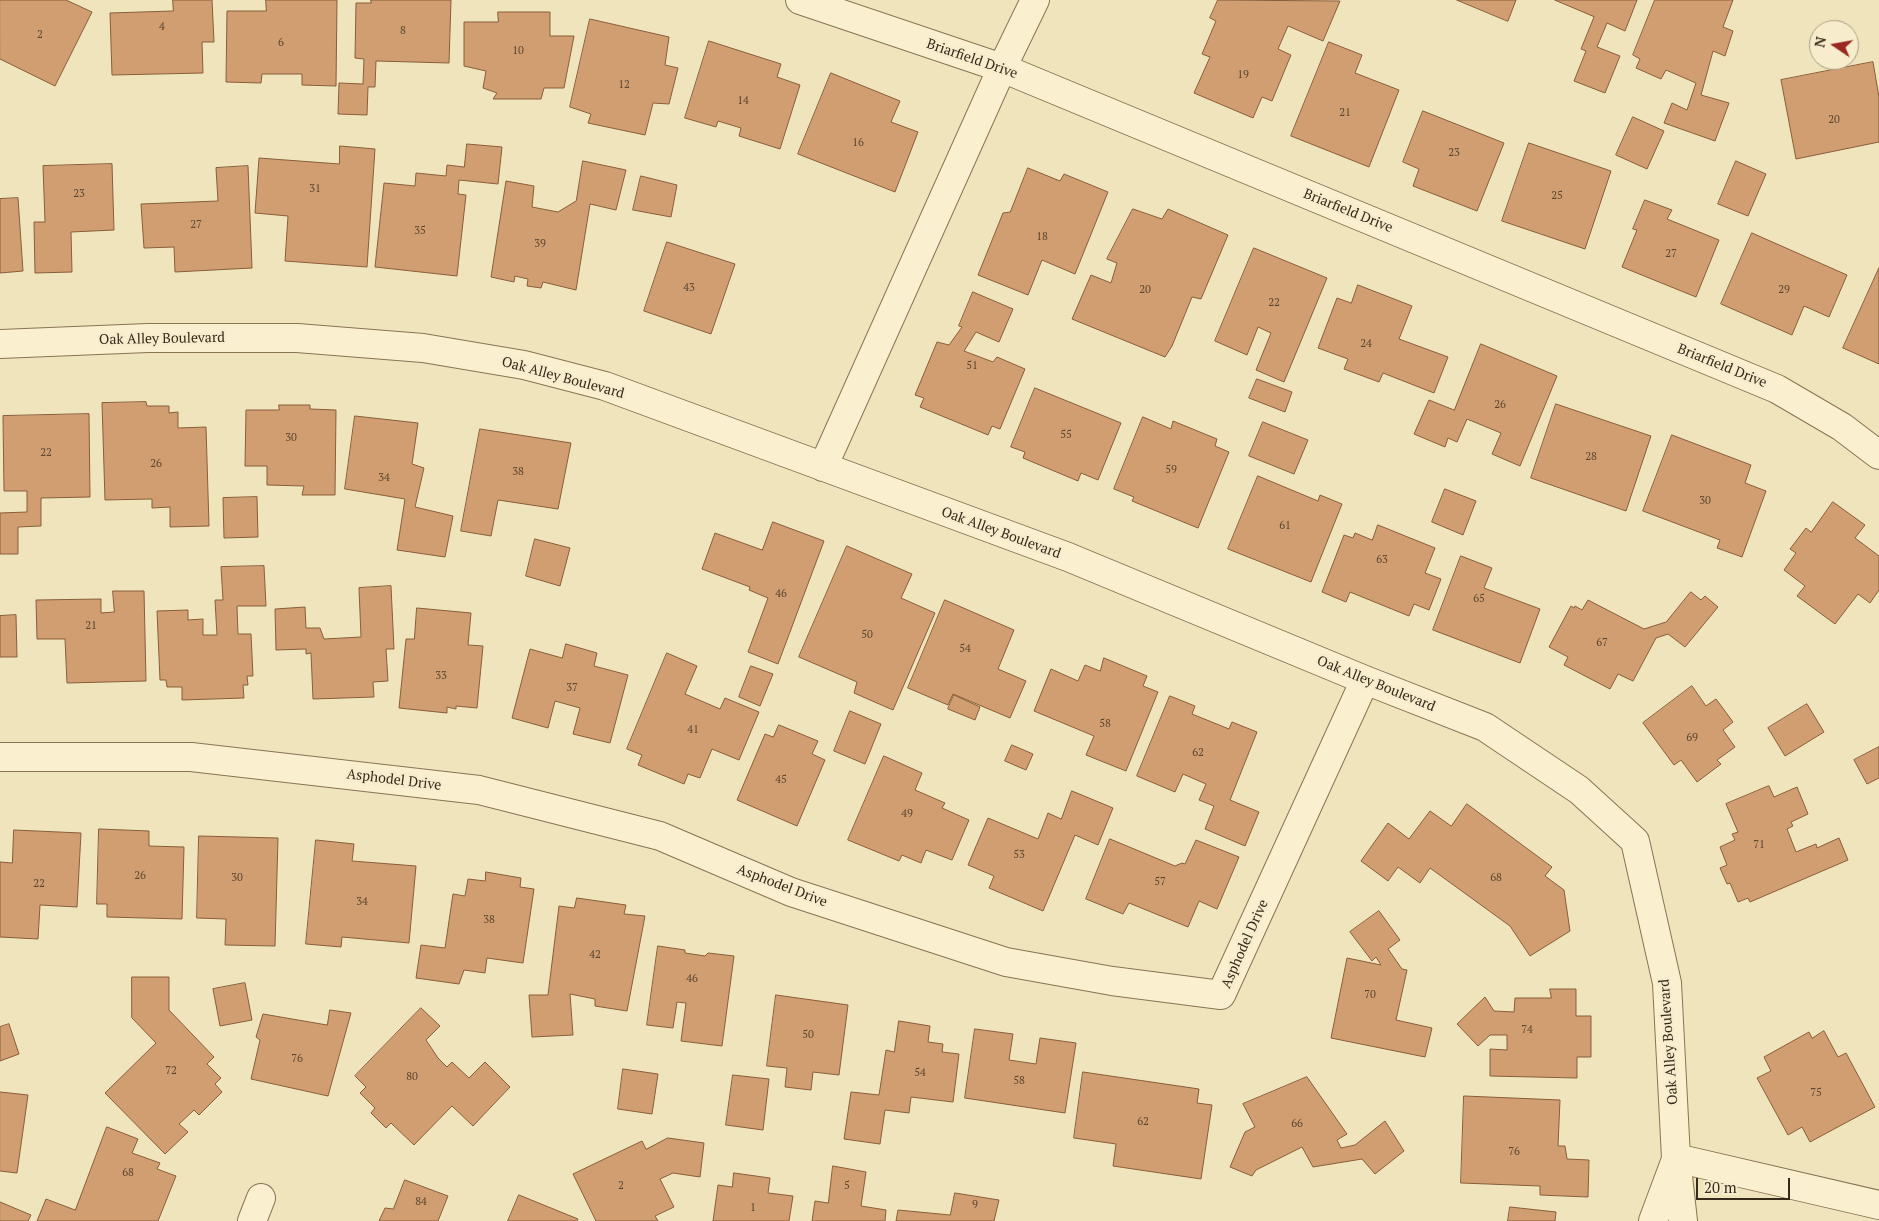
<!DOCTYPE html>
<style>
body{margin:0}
#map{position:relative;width:1879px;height:1221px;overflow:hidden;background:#f0e4bc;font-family:"PT Serif",serif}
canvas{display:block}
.north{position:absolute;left:1809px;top:20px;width:50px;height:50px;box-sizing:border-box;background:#f7edcc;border:1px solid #aa9f85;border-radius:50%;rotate:282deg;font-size:14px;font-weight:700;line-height:20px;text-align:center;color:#362a1b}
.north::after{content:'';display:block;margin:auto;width:18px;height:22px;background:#9a2922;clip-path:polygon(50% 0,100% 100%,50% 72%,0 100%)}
.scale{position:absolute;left:1696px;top:1178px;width:94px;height:22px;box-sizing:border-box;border:2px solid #362a1b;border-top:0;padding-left:6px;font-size:15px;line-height:18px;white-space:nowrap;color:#362a1b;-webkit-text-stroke:4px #f7edcc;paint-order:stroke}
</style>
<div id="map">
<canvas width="1879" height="1221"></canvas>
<div class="north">N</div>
<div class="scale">20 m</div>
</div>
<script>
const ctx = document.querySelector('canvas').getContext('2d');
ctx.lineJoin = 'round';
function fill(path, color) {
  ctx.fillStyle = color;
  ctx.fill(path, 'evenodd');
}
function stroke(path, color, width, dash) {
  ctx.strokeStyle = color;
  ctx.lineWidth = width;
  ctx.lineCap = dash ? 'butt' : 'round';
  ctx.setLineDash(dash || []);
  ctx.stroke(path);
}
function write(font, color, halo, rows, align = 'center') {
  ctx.font = font + ' "PT Serif",serif';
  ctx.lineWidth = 5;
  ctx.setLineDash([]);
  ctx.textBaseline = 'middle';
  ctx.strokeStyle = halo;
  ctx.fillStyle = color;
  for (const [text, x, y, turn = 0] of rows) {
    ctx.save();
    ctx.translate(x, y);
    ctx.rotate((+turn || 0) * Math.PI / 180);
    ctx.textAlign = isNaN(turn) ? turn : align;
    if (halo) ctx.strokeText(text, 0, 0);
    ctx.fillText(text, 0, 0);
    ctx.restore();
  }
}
const building = new Path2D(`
 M0 0H66L92 12 55 86 0 59Z
 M173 0H212L214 42H202L203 73 112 75 110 13 173 11Z
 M266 0H337L336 86 302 85V74H262L261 83 226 82 227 11H266Z
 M371 0H451L449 63 376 61 375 87H368L367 115 338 114 339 83 363 84 364 59 355 58 356 3H371Z
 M1218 0 1340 1 1323 41 1288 26 1278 49 1291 55 1272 101 1262 97 1253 118 1194 93 1210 57 1202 54 1216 21 1210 18Z
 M1457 0H1516L1508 21Z
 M1555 0H1637L1625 31 1607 23 1597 47 1620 56 1605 93 1574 81 1586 51 1581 49 1594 17Z
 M1655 0H1733L1723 27 1733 31 1725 56 1713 51 1701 95 1729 103 1715 141 1664 123 1672 103 1687 110 1696 83 1666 70 1661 79 1636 68 1640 59 1633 55Z
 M498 12H550V36H574L564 88H544L541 99H493L497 93 483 88 486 71 464 66V22H498Z
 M590 19 669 37 665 65 678 68 669 104 653 103 645 135 588 123 591 114 570 107Z
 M709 41 781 64 777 77 800 85 780 149 739 136 741 128 718 121 716 127 685 118Z
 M1329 42 1362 55 1355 73 1399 90 1369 167 1291 136Z
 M1873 62 1879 97V142L1796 159 1781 80Z
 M831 73 900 101 891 122 918 132 895 192 798 154Z
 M1423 111 1504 143 1477 211 1413 186 1419 169 1403 162Z
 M1633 117 1664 131 1647 169 1616 155Z
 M1529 143 1611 171 1585 249 1502 221Z
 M467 144 502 147 498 184 459 180 458 194 466 195 457 276 375 267 384 183 415 186 416 173 446 176 447 165 464 167Z
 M340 146 375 149 367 267 285 261 288 216 255 213 259 158 339 164Z
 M583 161 626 170 616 210 590 204 576 290 543 282 541 288 527 286 528 279 515 276 514 282 491 277 506 181 534 186 532 207 558 212 576 201Z
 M1736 161 1766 174 1748 216 1718 204Z
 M112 164 114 230 71 232 72 272 35 273 34 222H45L43 166Z
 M248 166 252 268 175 272 174 247 144 248 141 204 218 201 216 168Z
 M1028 168 1060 181 1064 174 1108 192 1075 274 1042 260 1028 295 978 275 1003 213 1010 212Z
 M641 176 677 185 671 217 633 210Z
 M18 198 23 271 0 273V199Z
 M1645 200 1672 210 1667 219 1719 240 1696 297 1622 267 1637 230 1633 229Z
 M1133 209 1162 219 1168 209 1228 235 1201 299 1192 297 1172 346 1165 357 1072 319 1091 275 1111 283 1117 263 1107 259Z
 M1752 233 1847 275 1829 317 1804 306 1792 335 1721 304Z
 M667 242 735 264 711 334 644 311Z
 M1254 248 1327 278 1284 382 1256 370 1271 333 1258 327 1247 355 1215 341Z
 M1879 268V364L1843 348Z
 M1358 285 1412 306 1399 339 1448 357 1434 393 1383 373 1379 382 1344 369 1348 359 1318 348 1337 298 1351 303Z
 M973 292 1013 309 999 342 976 332 964 351 993 362 997 357 1025 369 1000 429 992 426 988 435 920 407 924 398 915 395 937 342 949 345 962 327 959 326Z
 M1481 344 1557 376 1520 466 1492 454 1501 433 1467 419 1457 442 1448 438 1445 447 1414 434 1429 400 1454 410Z
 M1257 379 1292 392 1285 412 1249 398Z
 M1035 388 1121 423 1098 480 1081 473 1078 481 1023 458 1025 452 1011 447Z
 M146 402 147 406H169V413L178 412V428L206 427 209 526 170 527V507L152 508V499L105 500 102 403Z
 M1556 404 1651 436 1626 511 1531 478Z
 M279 405H310V409L336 410 335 495H302L304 486 267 485V466H245L246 410H279Z
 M89 414 90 497 41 498V526L18 527V554H0V513L27 512V491H4L3 416Z
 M355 416 418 423 412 464 424 468 415 507 453 516 445 557 397 550 405 499 345 489Z
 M1143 417 1171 429 1173 421 1217 439 1215 446 1229 452 1198 528 1132 501 1134 497 1114 489Z
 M1263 422 1308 440 1294 474 1249 456Z
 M480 429 571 443 558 509 498 500 491 536 461 531Z
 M1672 435 1751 465 1745 483 1766 491 1742 557 1717 548 1720 540 1643 511Z
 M1258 476 1318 501 1320 495 1342 504 1311 582 1228 549Z
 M1445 489 1476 501 1463 535 1432 522Z
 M257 497 258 537 224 538 223 498Z
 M1833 502 1865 525 1855 538 1879 556V590L1870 603 1858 594 1835 624 1797 596 1805 586 1784 570 1796 553 1790 549 1806 528 1811 532Z
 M773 522 824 541 778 664 748 652 768 598 749 590 750 587 702 569 715 533 762 550Z
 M1378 525 1435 548 1425 573 1441 579 1429 610 1414 604 1409 616 1350 592 1346 602 1322 592 1344 535 1353 538 1355 533 1372 540Z
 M535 539 570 548 560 586 526 576Z
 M847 546 912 574 901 598 935 613 893 710 854 693 857 682 799 657Z
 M1461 556 1492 568 1484 588 1540 609 1520 663 1433 630Z
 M264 566 266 606H237L238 634H251L253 676H247L248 685H243L244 698 182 700V687H167L166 680H160L157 611 188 610V620L203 619V635H217L215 600H223L221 567Z
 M391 586 394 649H386L388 681 373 682 374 697 313 699 311 653 306 654V649L276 650 275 609 305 607 306 628H320L324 639 361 637 359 588Z
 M113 591H144L146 681 67 683 65 639H37L36 600 101 599V613L114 612Z
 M1691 592 1701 600 1705 596 1718 607 1685 647 1668 634 1656 638 1633 681 1618 674 1610 689 1564 665 1568 657 1549 647 1571 606 1574 608 1575 606 1582 610 1588 600 1644 629 1666 622Z
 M945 600 1014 630 998 669 1026 681 1010 718 953 694 948 705 908 688Z
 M417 608 471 613 468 645 483 646 477 708 456 706V709L447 707V713L399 708 406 639H414Z
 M16 615 17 657H0V616Z
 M566 644 597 653 594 666 628 675 610 743 573 734 580 708 555 701 548 728 512 718 530 649 562 658Z
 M667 653 697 666 685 694 720 709 725 698 759 712 739 760 712 749 700 778 688 774 684 784 638 765 642 755 627 749Z
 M1104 658 1147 676 1143 686 1158 692 1126 771 1086 755 1094 736 1034 711 1051 669 1078 681 1085 665 1100 671Z
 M751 666 773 674 760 706 739 697Z
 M1692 686 1706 706 1716 699 1733 722 1723 730 1735 747 1717 760 1721 764 1697 782 1681 760 1674 765 1643 723Z
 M954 695 980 707 975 720 948 709Z
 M1170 696 1195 706 1192 714 1229 729 1232 722 1257 732 1230 800 1259 812 1245 846 1205 829 1214 806 1199 800 1206 784 1183 774 1175 792 1137 776Z
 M1807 704 1824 732 1785 756 1768 728Z
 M850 711 881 724 865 764 834 751Z
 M779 725 818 741 812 754 825 760 797 826 737 800 765 734 773 737Z
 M1012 745 1033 754 1026 770 1005 761Z
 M1879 747V778L1867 784 1854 760Z
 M884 756 922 773 915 790 945 803 942 808 969 820 952 860 926 850 921 863 902 855 899 861 848 840Z
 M1769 786 1774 797 1797 787 1808 814 1791 822 1793 826 1787 829 1796 852 1816 844 1817 848 1839 838 1848 860 1750 902 1748 898 1738 902 1730 883 1727 884 1720 868 1727 865 1720 847 1735 840 1732 834 1738 832 1726 804Z
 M1072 791 1113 808 1098 845 1075 835 1043 911 989 888 994 876 968 865 988 818 1038 839 1048 813 1061 819Z
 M1467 804 1552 867 1545 876 1564 890 1570 931 1530 956 1510 926 1430 868 1420 883 1398 867 1388 881 1361 861 1388 823 1409 839 1430 811 1451 826Z
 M99 829 149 831V846L184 847 182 919 107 917V904H97Z
 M14 830 81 833 77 907 40 905 38 939 0 937V862L12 863Z
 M199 836 278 838 275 946 225 945 226 919 197 918Z
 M1110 839 1175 866 1182 863 1185 864 1196 840 1239 857 1217 909 1199 901 1188 927 1129 903 1123 914 1086 899Z
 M316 840 354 844 352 861 416 866 409 943 342 937 341 947 306 944Z
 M486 872 521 878 520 887 534 889 523 963 487 958 485 973 464 970 459 984 416 978 421 945 445 948 453 894 465 896 468 879 485 881Z
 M577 898 626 905 624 914 645 916 627 1011 595 1006V999L570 994 573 1035 532 1037 529 995H548L559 906 574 908Z
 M1379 911 1400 940 1388 949 1402 969 1407 970 1396 1020 1432 1028 1425 1057 1331 1038 1347 958 1381 965 1376 957 1372 961 1350 932Z
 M658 946 685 950V953L705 956 708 953 734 956 722 1046 681 1041 686 1003 677 1002 673 1028 647 1025Z
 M132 977H169V1010L214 1057 207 1064 221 1078 215 1084 222 1092 199 1115 194 1110 179 1124 188 1132 165 1154 105 1093 156 1043 132 1018Z
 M245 983 252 1020 220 1026 213 989Z
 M1550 989H1576V1016H1591V1057H1577V1078L1490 1076V1049L1507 1050V1035H1490L1478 1046 1457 1024 1485 997 1494 1011 1514 1012 1515 998H1551Z
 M776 995 848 1005 839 1075 813 1072 811 1090 785 1087 787 1068 767 1066Z
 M421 1008 440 1026 426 1040 438 1058 447 1067 452 1062 469 1078 485 1062 510 1087 473 1126 452 1106 414 1145 391 1123 386 1128 371 1113 375 1108 360 1093 366 1087 355 1076Z
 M330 1010 351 1013 328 1096 251 1079 260 1040 256 1037 263 1014 327 1025Z
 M899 1021 930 1026 928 1042 943 1044 942 1052 959 1054 953 1102 911 1097 909 1113 885 1110 880 1144 844 1139 851 1092 879 1095 886 1050 894 1052Z
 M9 1024 19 1054 0 1061V1027Z
 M975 1029 1013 1034 1009 1060 1036 1064 1040 1038 1076 1043 1065 1113 965 1098Z
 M1824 1031 1838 1057 1846 1053 1875 1107 1810 1142 1802 1127 1788 1135 1757 1078 1771 1071 1764 1057 1809 1032 1812 1038Z
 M623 1069 658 1074 652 1114 618 1109Z
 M1083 1072 1199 1089 1197 1103 1212 1105 1201 1179 1113 1166 1116 1144 1074 1138Z
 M733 1075 769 1079 763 1130 726 1125Z
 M1307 1077 1347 1134 1337 1140 1341 1148 1355 1145 1385 1121 1404 1151 1375 1174 1362 1159 1313 1167 1302 1147 1256 1170 1252 1176 1230 1167 1245 1132 1255 1127 1243 1104Z
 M0 1092 28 1095 17 1173 0 1171Z
 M1464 1096 1560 1100 1558 1146H1565L1567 1159 1589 1160 1588 1197 1540 1195V1186L1461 1183Z
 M107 1127 138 1139 132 1153 160 1163 157 1169 176 1176 158 1221H37L46 1199 75 1210Z
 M668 1138 704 1143 700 1177 673 1173 660 1179 674 1207 655 1216 658 1221H596L573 1174 642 1141 646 1149Z
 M833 1166 866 1172 861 1206 886 1210 885 1221H812L815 1201 828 1203Z
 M734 1173 770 1178 768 1193 793 1196 789 1221H713L718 1185 732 1187Z
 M405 1180 448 1196 438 1221H379L385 1208 393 1209Z
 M955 1193 999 1200 994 1221H896L898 1210 950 1215Z
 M519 1195 578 1219 577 1221H508Z
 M0 1202 31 1215 28 1221H0Z
 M1510 1207 1556 1212 1555 1221H1508Z`);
fill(building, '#d09e70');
stroke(building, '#885e3a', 1);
const minor = new Path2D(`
 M800 0 1002 68 1777 389 1842 427 1879 455
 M0 344 148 338H297L423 348 524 365 605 386 1068 557 1365 680 1485 727 1579 790 1635 841 1667 983 1676 1158 1683 1221
 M823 467 1002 68 1035 0
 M0 757H191L479 790 660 836 791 892 1006 962 1112 981 1221 995 1365 680
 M1676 1158 1879 1205
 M252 1221 261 1198
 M1653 1221 1675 1162`);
stroke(minor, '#887355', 30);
stroke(minor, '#faf0cf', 28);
write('11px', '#5c4730', null, [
 ["4",162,27],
 ["8",403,31],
 ["2",40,35],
 ["6",281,43],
 ["10",518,51],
 ["19",1243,75],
 ["12",624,85],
 ["14",743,101],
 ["21",1345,113],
 ["20",1834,120],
 ["16",858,143],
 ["23",1454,153],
 ["31",315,189],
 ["23",79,194],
 ["25",1557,196],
 ["27",196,225],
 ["35",420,231],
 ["18",1042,237],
 ["39",540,244],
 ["27",1671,254],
 ["43",689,288],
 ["20",1145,290],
 ["29",1784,290],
 ["22",1274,303],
 ["24",1366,344],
 ["51",972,366],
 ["26",1500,405],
 ["55",1066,435],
 ["30",291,438],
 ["22",46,453],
 ["28",1591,457],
 ["26",156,464],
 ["59",1171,470],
 ["38",518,472],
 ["34",384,478],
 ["30",1705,501],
 ["61",1285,526],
 ["63",1382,560],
 ["46",781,594],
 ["65",1479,599],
 ["21",91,626],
 ["50",867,635],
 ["67",1602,643],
 ["54",965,649],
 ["33",441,676],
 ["37",572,688],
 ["58",1105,724],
 ["41",693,730],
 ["69",1692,738],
 ["62",1198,753],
 ["45",781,780],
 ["49",907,814],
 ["71",1759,845],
 ["53",1019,855],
 ["26",140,876],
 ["30",237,878],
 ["68",1496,878],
 ["57",1160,882],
 ["22",39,884],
 ["34",362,902],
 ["38",489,920],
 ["42",595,955],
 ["46",692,979],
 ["70",1370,995],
 ["74",1527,1030],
 ["50",808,1035],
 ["76",297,1059],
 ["72",171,1071],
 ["54",920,1073],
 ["80",412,1077],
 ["58",1019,1081],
 ["75",1816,1093],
 ["62",1143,1122],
 ["66",1297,1124],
 ["76",1514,1152],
 ["68",128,1173],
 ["2",621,1186],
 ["5",847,1186],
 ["84",421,1202],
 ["9",975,1205],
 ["1",753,1208]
]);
write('14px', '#362a1b', '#f7edcc', [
 ["Briarfield Drive",972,59,19],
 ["Briarfield Drive",1348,211,22],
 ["Oak Alley Boulevard",162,339,-1],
 ["Briarfield Drive",1722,366,22],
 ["Oak Alley Boulevard",563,378,15],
 ["Oak Alley Boulevard",1001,533,20],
 ["Oak Alley Boulevard",1376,684,22],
 ["Asphodel Drive",394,780,7],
 ["Asphodel Drive",782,886,21],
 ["Asphodel Drive",1245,944,-66],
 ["Oak Alley Boulevard",1669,1042,-94]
]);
</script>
